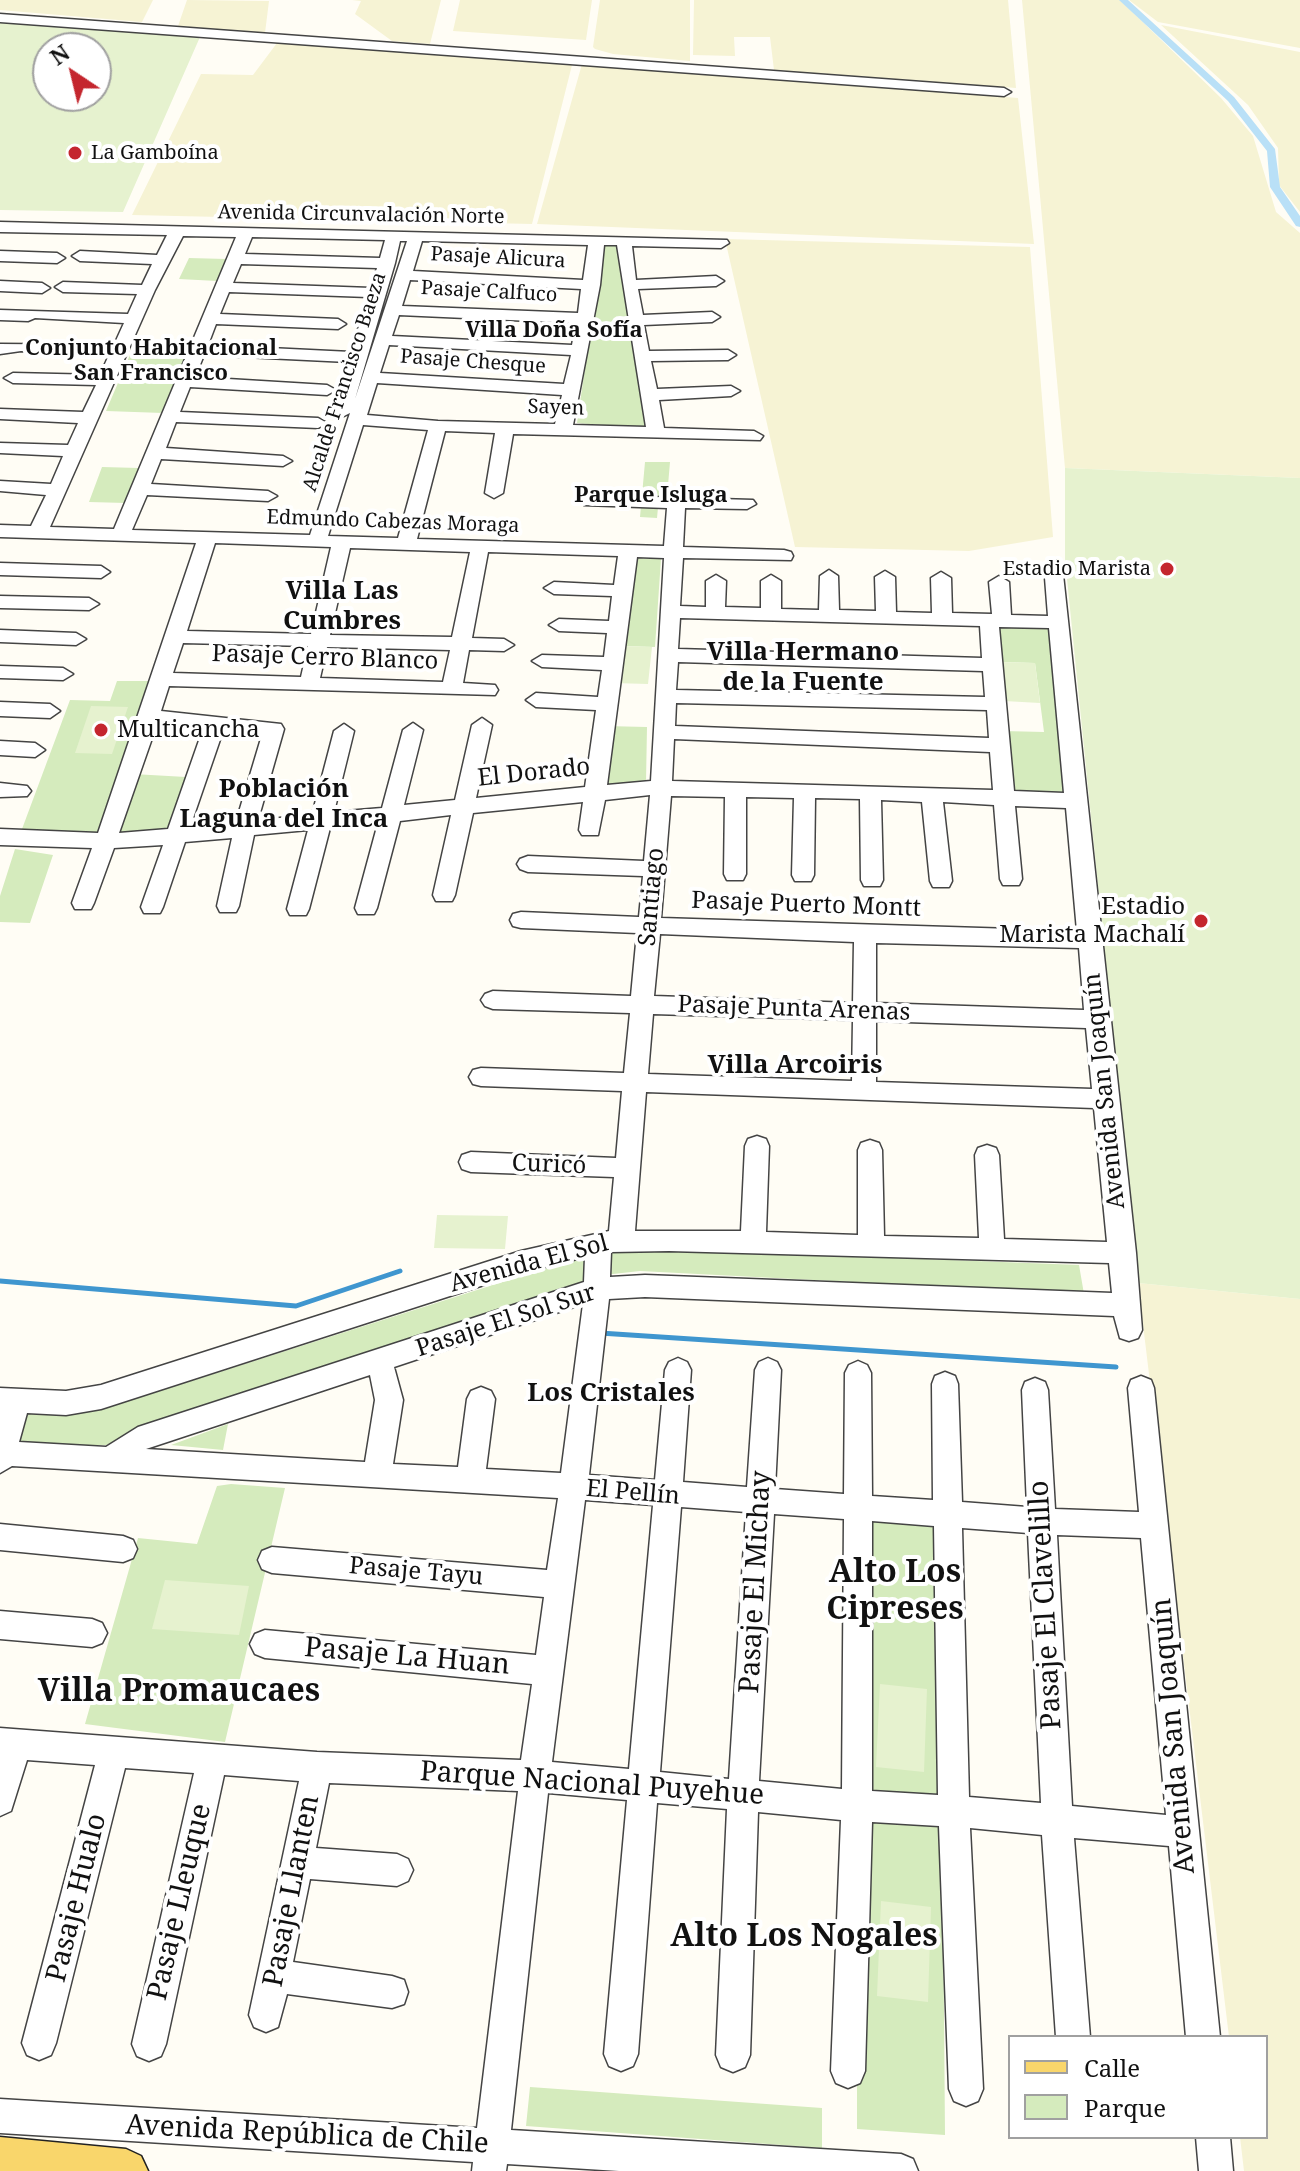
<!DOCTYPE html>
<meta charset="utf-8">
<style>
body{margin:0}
#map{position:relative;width:1300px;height:2171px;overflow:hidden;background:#fffdf5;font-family:"Noto Serif",serif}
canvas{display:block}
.legend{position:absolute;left:1008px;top:2035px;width:260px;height:104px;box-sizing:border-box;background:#fff;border:2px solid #a0a0a0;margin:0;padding:10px 14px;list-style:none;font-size:24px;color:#111}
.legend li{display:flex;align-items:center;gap:16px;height:40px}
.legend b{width:40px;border:2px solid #a0a0a0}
.north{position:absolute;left:32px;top:32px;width:80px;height:80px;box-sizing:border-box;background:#fff;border:2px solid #a0a0a0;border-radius:50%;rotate:325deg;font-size:22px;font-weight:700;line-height:32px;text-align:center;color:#111}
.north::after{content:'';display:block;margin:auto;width:28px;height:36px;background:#c4262e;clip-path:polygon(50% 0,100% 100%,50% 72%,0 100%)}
</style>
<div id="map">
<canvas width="1300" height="2171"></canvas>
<ul class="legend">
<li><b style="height:10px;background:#f9d66b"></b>Calle</li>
<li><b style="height:22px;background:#d5ebbd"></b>Parque</li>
</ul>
<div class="north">N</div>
</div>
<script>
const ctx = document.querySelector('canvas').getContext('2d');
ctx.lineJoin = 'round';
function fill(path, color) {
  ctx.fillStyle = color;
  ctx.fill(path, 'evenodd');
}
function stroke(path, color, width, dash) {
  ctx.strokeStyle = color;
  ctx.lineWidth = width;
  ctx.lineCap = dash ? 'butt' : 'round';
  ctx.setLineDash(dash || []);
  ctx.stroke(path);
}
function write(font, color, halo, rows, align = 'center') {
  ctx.font = font + ' "Noto Serif",serif';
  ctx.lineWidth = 8;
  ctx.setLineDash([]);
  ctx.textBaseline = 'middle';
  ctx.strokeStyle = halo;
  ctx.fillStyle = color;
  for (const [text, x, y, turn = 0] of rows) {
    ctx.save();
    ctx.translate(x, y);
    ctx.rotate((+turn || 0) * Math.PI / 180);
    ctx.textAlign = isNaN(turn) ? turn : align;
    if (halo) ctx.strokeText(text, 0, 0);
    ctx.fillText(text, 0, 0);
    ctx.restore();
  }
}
fill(new Path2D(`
 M0 0H153L142 22 0 10Z
 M187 0 269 1 265 33 178 26Z
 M352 0H441L430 44 392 41 355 14 361 1Z
 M460 0H592L586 40 453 31Z
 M600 0H690V61L613 54 595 49 593 47Z
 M694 0H1008L1016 88 774 70 770 37H734L735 56 693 55Z
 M1022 0H1120L1221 98 1253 136 1276 212 1300 233V478L1065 468Z
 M1129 0H1300V48L1158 22Z
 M1161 25 1300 52V212L1279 185 1278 148 1248 105Z
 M280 39 573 61 532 224 132 215 201 74 253 75Z
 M582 64 1018 98 1034 244 537 224Z
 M725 239 1030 247 1053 537 969 551 795 547Z
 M1138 1283 1300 1299V2171H1244L1240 2137H1266V2037H1229Z`), '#f6f3d4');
fill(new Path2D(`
 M618 244 646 429 577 423 603 245Z
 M189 258 226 259 217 281 179 279Z
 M135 343 190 345 163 413 106 411Z
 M645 462H670L667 497H659L657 518 640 517Z
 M102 467 139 468 126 503 89 502Z
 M627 558 661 559 655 647 619 646Z
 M995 625 1057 626 1070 796 1009 794 1003 731 1044 732 1035 663 999 662Z
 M117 681H148L103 836 22 829 70 700 110 701Z
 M605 726 647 727 646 782 596 787Z
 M133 774 186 777 167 829 113 834Z
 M15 849 53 855 30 923 0 922V896Z
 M642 1248 1079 1265 1084 1294 640 1271 604 1275 605 1251Z
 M587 1255 584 1283 106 1445 16 1446 29 1411 100 1410Z
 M228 1424 223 1450 171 1445Z
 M231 1484 285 1488 225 1742 85 1724 138 1538 197 1544 217 1486Z
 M857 1518 940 1526 945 2135 857 2129Z
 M530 2087 822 2108V2148L526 2126Z`), '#d5ebbd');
fill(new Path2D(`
 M0 20 200 37 123 212 0 210ZM48 48H96V96H48Z
 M1065 468 1300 478V1299L1138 1283 1065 559Z
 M619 646 652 647 648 684 613 683Z
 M999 662 1035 663 1040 703 1004 701Z
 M91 706 128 707 112 754 75 753Z
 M437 1215 508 1216 505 1249 434 1248Z
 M165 1580 249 1586 239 1635 152 1629Z
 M880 1684 927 1689 924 1772 876 1767Z
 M881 1901 931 1907 928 2002 877 1996Z`), '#e6f2cf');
stroke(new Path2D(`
 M0 1281 296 1306 400 1271
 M600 1333 1116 1367`), '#3f96cf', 5);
fill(new Path2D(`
 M1119 0H1128L1234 97 1275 149 1280 187 1300 216V227L1296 226 1270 187 1267 151 1228 101Z`), '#b9e0f7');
const minor = new Path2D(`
 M0 14 1004 88 1011 92 1004 96 0 22Z
 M0 222 727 240 729 243 721 248 632 246 636 280 716 276 724 281 716 286 638 289 643 315 712 312 720 317 712 322 644 325 649 351 728 350 736 355 728 360 651 361 657 389 731 386 740 391 731 396 659 400 664 428 754 431 763 436 760 440 513 434 503 493 494 498 485 493 495 433 445 431 417 539 664 546 667 508 584 505 575 500 584 495 753 500 756 504 747 509 685 508 683 547 784 550 791 552 793 556 791 560 683 558 680 606 706 607V581L716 575 726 581 725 607 761 608V581L771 575 781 581V609L819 610 820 576 829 570 838 576 839 610 876 611 875 577 885 571 895 577 896 612 932 613 931 578 941 572 951 578 952 613 992 614 989 582 999 576 1009 582 1011 615 1048 616 1044 565 1053 559 1062 565 1136 1253 1142 1330 1138 1338 1129 1341 1120 1338 1114 1316 645 1297 609 1299 589 1475 655 1480 665 1370 669 1362 678 1358 687 1362 691 1370 683 1482 747 1487 755 1370 759 1362 768 1358 777 1362 781 1370 775 1489 844 1494 845 1373 849 1365 858 1361 867 1365 871 1373 872 1496 933 1500 932 1384 935 1376 945 1372 955 1376 958 1384 962 1502 1027 1507 1022 1390 1025 1382 1035 1378 1045 1382 1048 1390 1055 1509 1139 1512 1128 1388 1131 1380 1141 1376 1151 1380 1154 1388 1220 2037H1186L1169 1846 1074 1838 1090 2037H1056L1042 1835 970 1828 983 2089 978 2101 966 2106 954 2101 949 2089 939 1826 872 1822 865 2071 860 2083 848 2088 836 2083 831 2071 841 1820 758 1812 750 2055 745 2067 733 2072 721 2067 716 2055 727 1809 657 1803 638 2054 633 2066 621 2071 609 2066 604 2054 627 1800 548 1793 511 2130 901 2154 913 2159 918 2171H619L507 2164 506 2171H472L473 2162 0 2133V2099L477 2128 518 1791 329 1783 316 1848 397 1854 408 1859 413 1870 408 1881 397 1886 310 1879 293 1962 392 1976 404 1980 408 1992 404 2004 392 2008 287 1994 278 2027 266 2032 254 2027 249 2015 299 1781 224 1775 166 2044 161 2056 149 2061 137 2056 132 2044 194 1773 125 1768 56 2043 51 2055 39 2060 27 2055 22 2043 95 1765 27 1760 11 1811 0 1816V1728L317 1752 521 1760 532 1684 265 1658 255 1654 250 1644 255 1634 265 1630 536 1655 544 1597 272 1573 262 1569 258 1560 262 1551 272 1547 547 1570 558 1498 12 1466 0 1473V1388L66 1391 101 1385 521 1251 609 1231 614 1177 471 1172 462 1169 459 1162 462 1155 471 1152 616 1158 622 1091 481 1086 473 1084 469 1077 473 1070 481 1068 624 1073 630 1013 493 1009 485 1006 481 1000 485 994 493 991 631 996 637 933 521 928 513 926 510 920 513 914 521 912 639 917 643 876 528 872 520 869 517 864 520 859 528 856 644 861 650 795 605 800 598 835H582L579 830 583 802 473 813 455 895 452 901H436L433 895 451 815 400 821 377 908 374 914H358L355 908 378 823 330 828 309 909 306 915H290L287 909 308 830 254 835 239 906 236 912H220L217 906 232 838 185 842 163 907 160 913H144L141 907 163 845 114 848 94 903 91 909H75L72 903 92 848 0 845V829L98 833 196 543 0 537V525L31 526 46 495 0 491V481L51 484 63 456 0 453V443L68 445 78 423 0 419V409L83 412 96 385 13 383 4 378 13 373 100 375 109 355 21 351 0 354V344L114 345 124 323 35 318 28 321 0 320V310L128 314 137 294 63 292 55 287 63 282 142 285 152 264 80 261 72 256 80 251 157 255 167 235 0 232ZM183 236 236 237 114 529 50 527 155 290ZM252 237 385 240 380 258 245 254ZM400 241H407L355 399 395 263ZM422 241 588 245 583 280 413 271ZM604 245H617L646 427 573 425 600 285ZM241 264 377 268 371 288 233 283ZM410 280 581 289 578 313 402 306ZM229 292 368 297 351 352 208 345 216 324 338 329 346 324 338 319 220 314ZM399 315 576 323 572 345 392 336ZM389 345 571 355 564 384 380 373ZM204 355 348 362 333 412 342 417 350 413 310 535 132 530 147 495 268 501 277 496 268 491 151 484 161 459 283 466 292 461 283 456 166 448 176 422 318 428 327 423 318 418 180 412 190 387 327 395 336 390 327 385 195 377ZM377 383 562 395 555 424 438 421 367 415ZM363 425 428 430 398 538 328 536ZM215 543 331 547 311 634 187 631ZM350 548 470 552 452 637 330 635ZM488 552 618 556 614 585 554 582 544 588 554 594 612 596 609 621 559 619 549 625 559 631 607 633 604 657 542 655 532 661 542 667 602 670 598 697 536 693 526 700 536 707 596 710 585 787 476 798 492 725 482 718 472 725 455 800 404 805 423 730 413 723 403 730 382 808 334 812 354 731 344 724 334 731 312 815 258 820 284 729 281 724 161 711 169 686 495 695 498 690 495 685 463 683 469 650 504 651 514 645 504 639 472 638ZM637 557 664 558 651 781 607 785ZM680 618 980 626 982 658 678 649ZM999 627 1049 628 1064 793 1014 791ZM183 643 308 646 301 677 173 673ZM327 647 450 650 443 682 320 678ZM678 662 983 671 985 697 676 690ZM676 703 987 710 989 738 675 726ZM157 724 203 729 168 829 119 833ZM223 731 262 735 236 822 190 827ZM674 739 990 752 993 790 672 781ZM671 796 725 797 724 874 727 880H743L746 874V797L794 798 792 875 795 881H811L814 875 815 798 860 799 861 880 864 886H880L883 880 881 800 922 802 930 881 933 887H949L952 881 943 802 994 805 1000 879 1003 885H1019L1022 879 1015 806 1066 808 1077 931 661 918ZM660 934 854 942 853 1003 654 996ZM876 943 1079 948 1084 1010 876 1003ZM653 1014 853 1020 852 1081 648 1074ZM876 1021 1086 1028 1092 1089 876 1082ZM646 1092 1094 1108 1107 1242 1004 1239 999 1155 996 1148 987 1145 978 1148 975 1155 979 1238 884 1236 882 1150 879 1143 870 1140 861 1143 858 1150V1235L766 1232 769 1146 766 1139 757 1136 748 1139 745 1146 741 1231H635ZM669 1251 1109 1263 1112 1293 645 1275 610 1277 611 1252ZM585 1257 584 1282 138 1427 106 1447 19 1442 27 1413 66 1415 101 1409 521 1273ZM583 1304 561 1473 486 1469 495 1399 491 1391 481 1387 471 1391 467 1399 458 1467 393 1464 403 1400 394 1367ZM370 1375 375 1400 365 1462 146 1449ZM585 1500 653 1505 629 1769 552 1762ZM681 1507 746 1512 729 1779 660 1772ZM774 1514 844 1519 842 1789 759 1781ZM872 1521 934 1526 938 1795 872 1791ZM962 1528 1028 1533 1041 1803 969 1797ZM1057 1535 1141 1538 1166 1815 1072 1806Z
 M0 251 57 253 65 258 57 263 0 261Z
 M0 281 42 283 50 288 42 293 0 291Z
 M0 563 101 566 110 572 101 578 0 575Z
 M0 596 89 598 99 604 89 610 0 608Z
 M0 630 76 633 86 639 76 645 0 642Z
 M0 666 63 668 73 674 63 680 0 678Z
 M0 702 50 704 60 711 50 718 0 716Z
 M0 741 35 743 45 750 35 757 0 755Z
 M0 783 27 786 31 791 27 796 0 797Z
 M0 1524 123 1536 133 1540 137 1549 133 1558 123 1562 0 1550Z
 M0 1611 92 1619 102 1623 107 1633 102 1643 92 1647 0 1639Z
 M1196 2137H1230L1233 2171H1199Z`);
const major = new Path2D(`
 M0 2137 126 2149 141 2156 148 2171H0Z`);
stroke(minor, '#444', 3);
stroke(major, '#222', 3);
fill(minor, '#fff');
fill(major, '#f9d66b');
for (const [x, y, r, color] of [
 [75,153,8,"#c4262e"],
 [1167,569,8,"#c4262e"],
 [101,730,8,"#c4262e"],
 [1201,921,8,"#c4262e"]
]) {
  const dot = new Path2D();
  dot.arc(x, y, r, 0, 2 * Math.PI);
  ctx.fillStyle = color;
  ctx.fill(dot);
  stroke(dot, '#fff', 3);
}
write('20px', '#111', '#fff', [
 ["La Gamboína",91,153],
 ["Estadio Marista",1151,569,"right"]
], 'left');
write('20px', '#111', '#fff', [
 ["Avenida Circunvalación Norte",361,215,1],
 ["Pasaje Alicura",498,258,3],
 ["Pasaje Calfuco",489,292,3],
 ["Pasaje Chesque",473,362,4],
 ["Alcalde Francisco Baeza",345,382,-72],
 ["Sayen",556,408,2],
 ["Edmundo Cabezas Moraga",393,522,2]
]);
write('bold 22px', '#111', '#fff', [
 ["Villa Doña Sofía",554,331],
 ["Conjunto Habitacional",151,349],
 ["San Francisco",151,374],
 ["Parque Isluga",651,496]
]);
write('24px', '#111', '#fff', [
 ["Pasaje Cerro Blanco",325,658,2],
 ["El Dorado",534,773,-6],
 ["Santiago",652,897,-85],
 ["Pasaje Puerto Montt",806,905,2],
 ["Pasaje Punta Arenas",794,1009,2],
 ["Avenida San Joaquín",1105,1091,-96],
 ["Curicó",549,1165,2],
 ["Avenida El Sol",529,1264,-15],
 ["Pasaje El Sol Sur",506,1321,-18],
 ["El Pellín",633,1493,5],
 ["Pasaje Tayu",416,1572,5]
]);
write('24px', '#111', '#fff', [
 ["Multicancha",117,730],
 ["Estadio",1185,907,"right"],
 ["Marista Machalí",1185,935,"right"]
], 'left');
write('bold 26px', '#111', '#fff', [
 ["Villa Las",342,592],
 ["Cumbres",342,622],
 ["Villa Hermano",803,653],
 ["de la Fuente",803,683],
 ["Población",284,790],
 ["Laguna del Inca",284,820],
 ["Villa Arcoiris",795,1066],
 ["Los Cristales",611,1394]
]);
write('28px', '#111', '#fff', [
 ["Pasaje El Michay",756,1582,-87],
 ["Pasaje El Clavelillo",1046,1605,-93],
 ["Pasaje La Huan",407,1657,5],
 ["Avenida San Joaquín",1174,1736,-95],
 ["Parque Nacional Puyehue",592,1784,4],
 ["Pasaje Llanten",292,1891,-79],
 ["Pasaje Hualo",77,1898,-76],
 ["Pasaje Lleuque",180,1902,-77],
 ["Avenida República de Chile",307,2135,3]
]);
write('bold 32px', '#111', '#fff', [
 ["Alto Los",895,1573],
 ["Cipreses",895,1610],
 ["Villa Promaucaes",179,1692],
 ["Alto Los Nogales",804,1937]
]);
</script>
